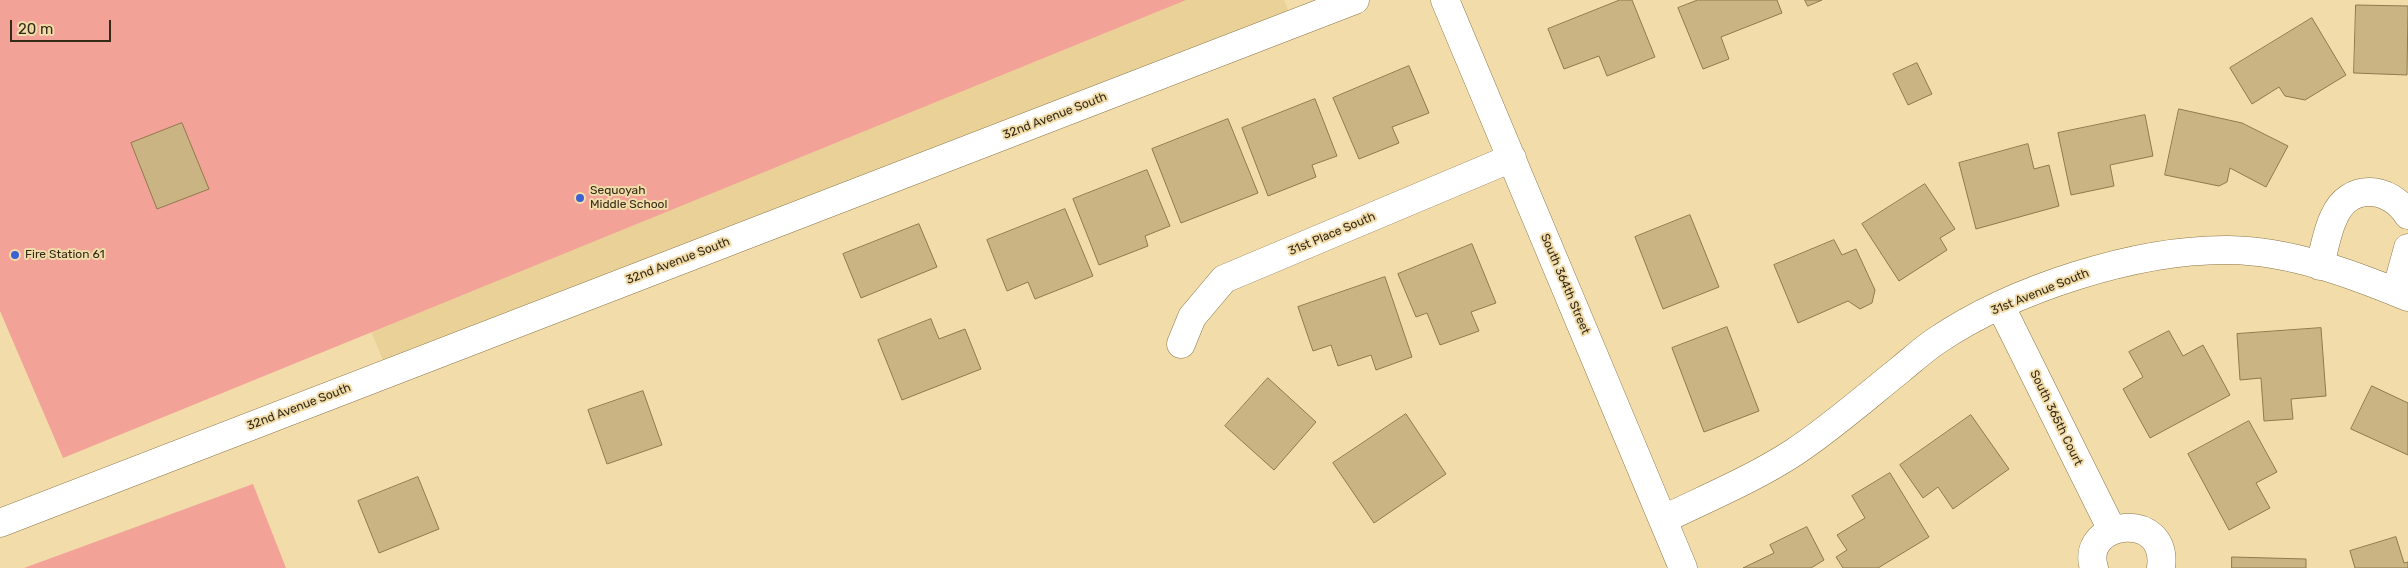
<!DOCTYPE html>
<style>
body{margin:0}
#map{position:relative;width:2408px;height:568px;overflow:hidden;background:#f2dcaa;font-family:Rubik,sans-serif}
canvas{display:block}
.scale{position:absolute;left:10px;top:20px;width:101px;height:22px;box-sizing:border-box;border:2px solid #342b17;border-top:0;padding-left:6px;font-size:15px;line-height:18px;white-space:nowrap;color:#342b17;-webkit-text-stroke:4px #f2dcaa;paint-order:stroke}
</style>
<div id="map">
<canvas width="2408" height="568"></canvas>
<div class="scale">20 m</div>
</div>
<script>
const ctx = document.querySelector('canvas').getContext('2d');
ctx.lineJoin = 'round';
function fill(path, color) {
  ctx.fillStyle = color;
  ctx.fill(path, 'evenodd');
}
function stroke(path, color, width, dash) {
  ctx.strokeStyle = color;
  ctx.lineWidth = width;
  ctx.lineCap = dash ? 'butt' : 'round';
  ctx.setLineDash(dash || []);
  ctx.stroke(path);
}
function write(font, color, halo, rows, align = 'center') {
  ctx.font = font + ' Rubik,sans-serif';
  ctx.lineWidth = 4;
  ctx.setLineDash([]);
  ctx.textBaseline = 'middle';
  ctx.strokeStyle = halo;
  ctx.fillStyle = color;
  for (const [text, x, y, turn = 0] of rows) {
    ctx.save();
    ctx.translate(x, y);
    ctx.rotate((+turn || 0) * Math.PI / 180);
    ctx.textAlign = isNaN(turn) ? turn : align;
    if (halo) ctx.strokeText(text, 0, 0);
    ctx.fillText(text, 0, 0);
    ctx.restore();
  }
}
fill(new Path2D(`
 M238 0H1284L1294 24 388 373Z`), '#ead198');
fill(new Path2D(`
 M0 0H1186L63 458 0 311Z
 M253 484 286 568H24Z`), '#f3a298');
const building = new Path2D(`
 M1620 0H1632L1655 57 1607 76 1599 56 1564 69 1548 29Z
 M1698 0H1777L1782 13 1721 37 1729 59 1703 69 1678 8Z
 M1805 0H1822L1808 6Z
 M2356 5 2408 6 2407 75 2354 73Z
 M2312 18 2346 75 2305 100 2285 96 2279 87 2252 104 2230 68Z
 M1917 63 1932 94 1908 105 1893 74Z
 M1409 66 1429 113 1392 127 1399 143 1359 159 1333 98Z
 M1315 99 1337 156 1312 165 1316 177 1268 196 1242 128Z
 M2179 109 2242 123 2288 146 2266 187 2230 168 2227 182 2219 186 2165 175Z
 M2145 115 2153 156 2110 165 2114 186 2071 195 2058 133Z
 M1228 119 1258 193 1181 223 1152 149Z
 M182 123 209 189 157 209 131 143Z
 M2028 144 2034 169 2049 165 2059 206 1976 229 1959 163Z
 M1147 170 1170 226 1145 236 1148 246 1099 265 1073 199Z
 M1925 184 1955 229 1940 238 1947 250 1899 281 1862 224Z
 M1065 209 1093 276 1035 299 1028 282 1007 291 987 240Z
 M1690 215 1719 287 1663 309 1635 237Z
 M919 224 937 267 861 298 843 254Z
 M1834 240 1842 255 1856 249 1875 290 1872 303 1860 309 1848 301 1798 323 1774 265Z
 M1472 244 1496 303 1471 312 1479 331 1440 345 1427 313 1416 317 1398 274Z
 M1385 277 1412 357 1376 370 1371 355 1338 366 1331 345 1313 351 1298 307Z
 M931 319 939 339 965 329 981 369 902 400 878 340Z
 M1727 327 1759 411 1704 432 1672 348Z
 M2321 328 2326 396 2291 399 2293 419 2264 421 2261 378 2240 380 2237 334Z
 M2169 331 2183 356 2203 345 2230 395 2150 438 2123 389 2143 377 2129 352Z
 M1268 378 1316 422 1274 470 1225 426Z
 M2372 386 2408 403V455L2351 429Z
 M643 391 662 445 607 464 588 410Z
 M1406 414 1446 474 1374 523 1333 463Z
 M1971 415 2009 469 1953 509 1938 487 1923 498 1900 465Z
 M2249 421 2277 472 2256 483 2270 508 2229 530 2188 454Z
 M1890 473 1929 537 1878 568H1843L1836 557 1847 550 1837 535 1865 518 1852 496Z
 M418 477 439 529 379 553 358 501Z
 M1807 527 1824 560 1811 568H1743L1774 553 1770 545Z
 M2396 537 2404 563 2408 562V568H2355L2350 551Z
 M2232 557 2306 559V568H2232Z`);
fill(building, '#cab483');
stroke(building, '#8e7a4b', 1);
const minor = new Path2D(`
 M1445 0 1683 568
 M2320 266C2324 250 2327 231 2334 217 2349 182 2390 186 2408 215
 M2396 292 2408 248
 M2000 305 2112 530
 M1181 344 1192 317 1224 279 1512 158
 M1664 519C1707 498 1753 479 1793 453 1831 428 1866 397 1901 369 1912 360 1924 349 1936 341 2013 289 2136 249 2229 250 2291 251 2352 274 2408 297
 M0 523 1355 0
 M2094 568C2079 521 2169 508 2161 568`);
stroke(minor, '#8b7748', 29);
stroke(minor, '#fff', 28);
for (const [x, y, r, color] of [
 [580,198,5,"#3d60d2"],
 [15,255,5,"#3d60d2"]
]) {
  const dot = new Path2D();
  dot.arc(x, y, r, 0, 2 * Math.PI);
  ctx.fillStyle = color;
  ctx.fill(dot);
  stroke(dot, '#f2dcaa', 2);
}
write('12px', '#342b17', '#f2dcaa', [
 ["32nd Avenue South",1055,116,-21],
 ["31st Place South",1332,234,-23],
 ["32nd Avenue South",678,261,-21],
 ["South 364th Street",1565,284,67],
 ["31st Avenue South",2040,292,-22],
 ["32nd Avenue South",299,407,-21],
 ["South 365th Court",2056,418,64]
]);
write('12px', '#342b17', '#f2dcaa', [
 ["Sequoyah",590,191],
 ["Middle School",590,205],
 ["Fire Station 61",25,255]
], 'left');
</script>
